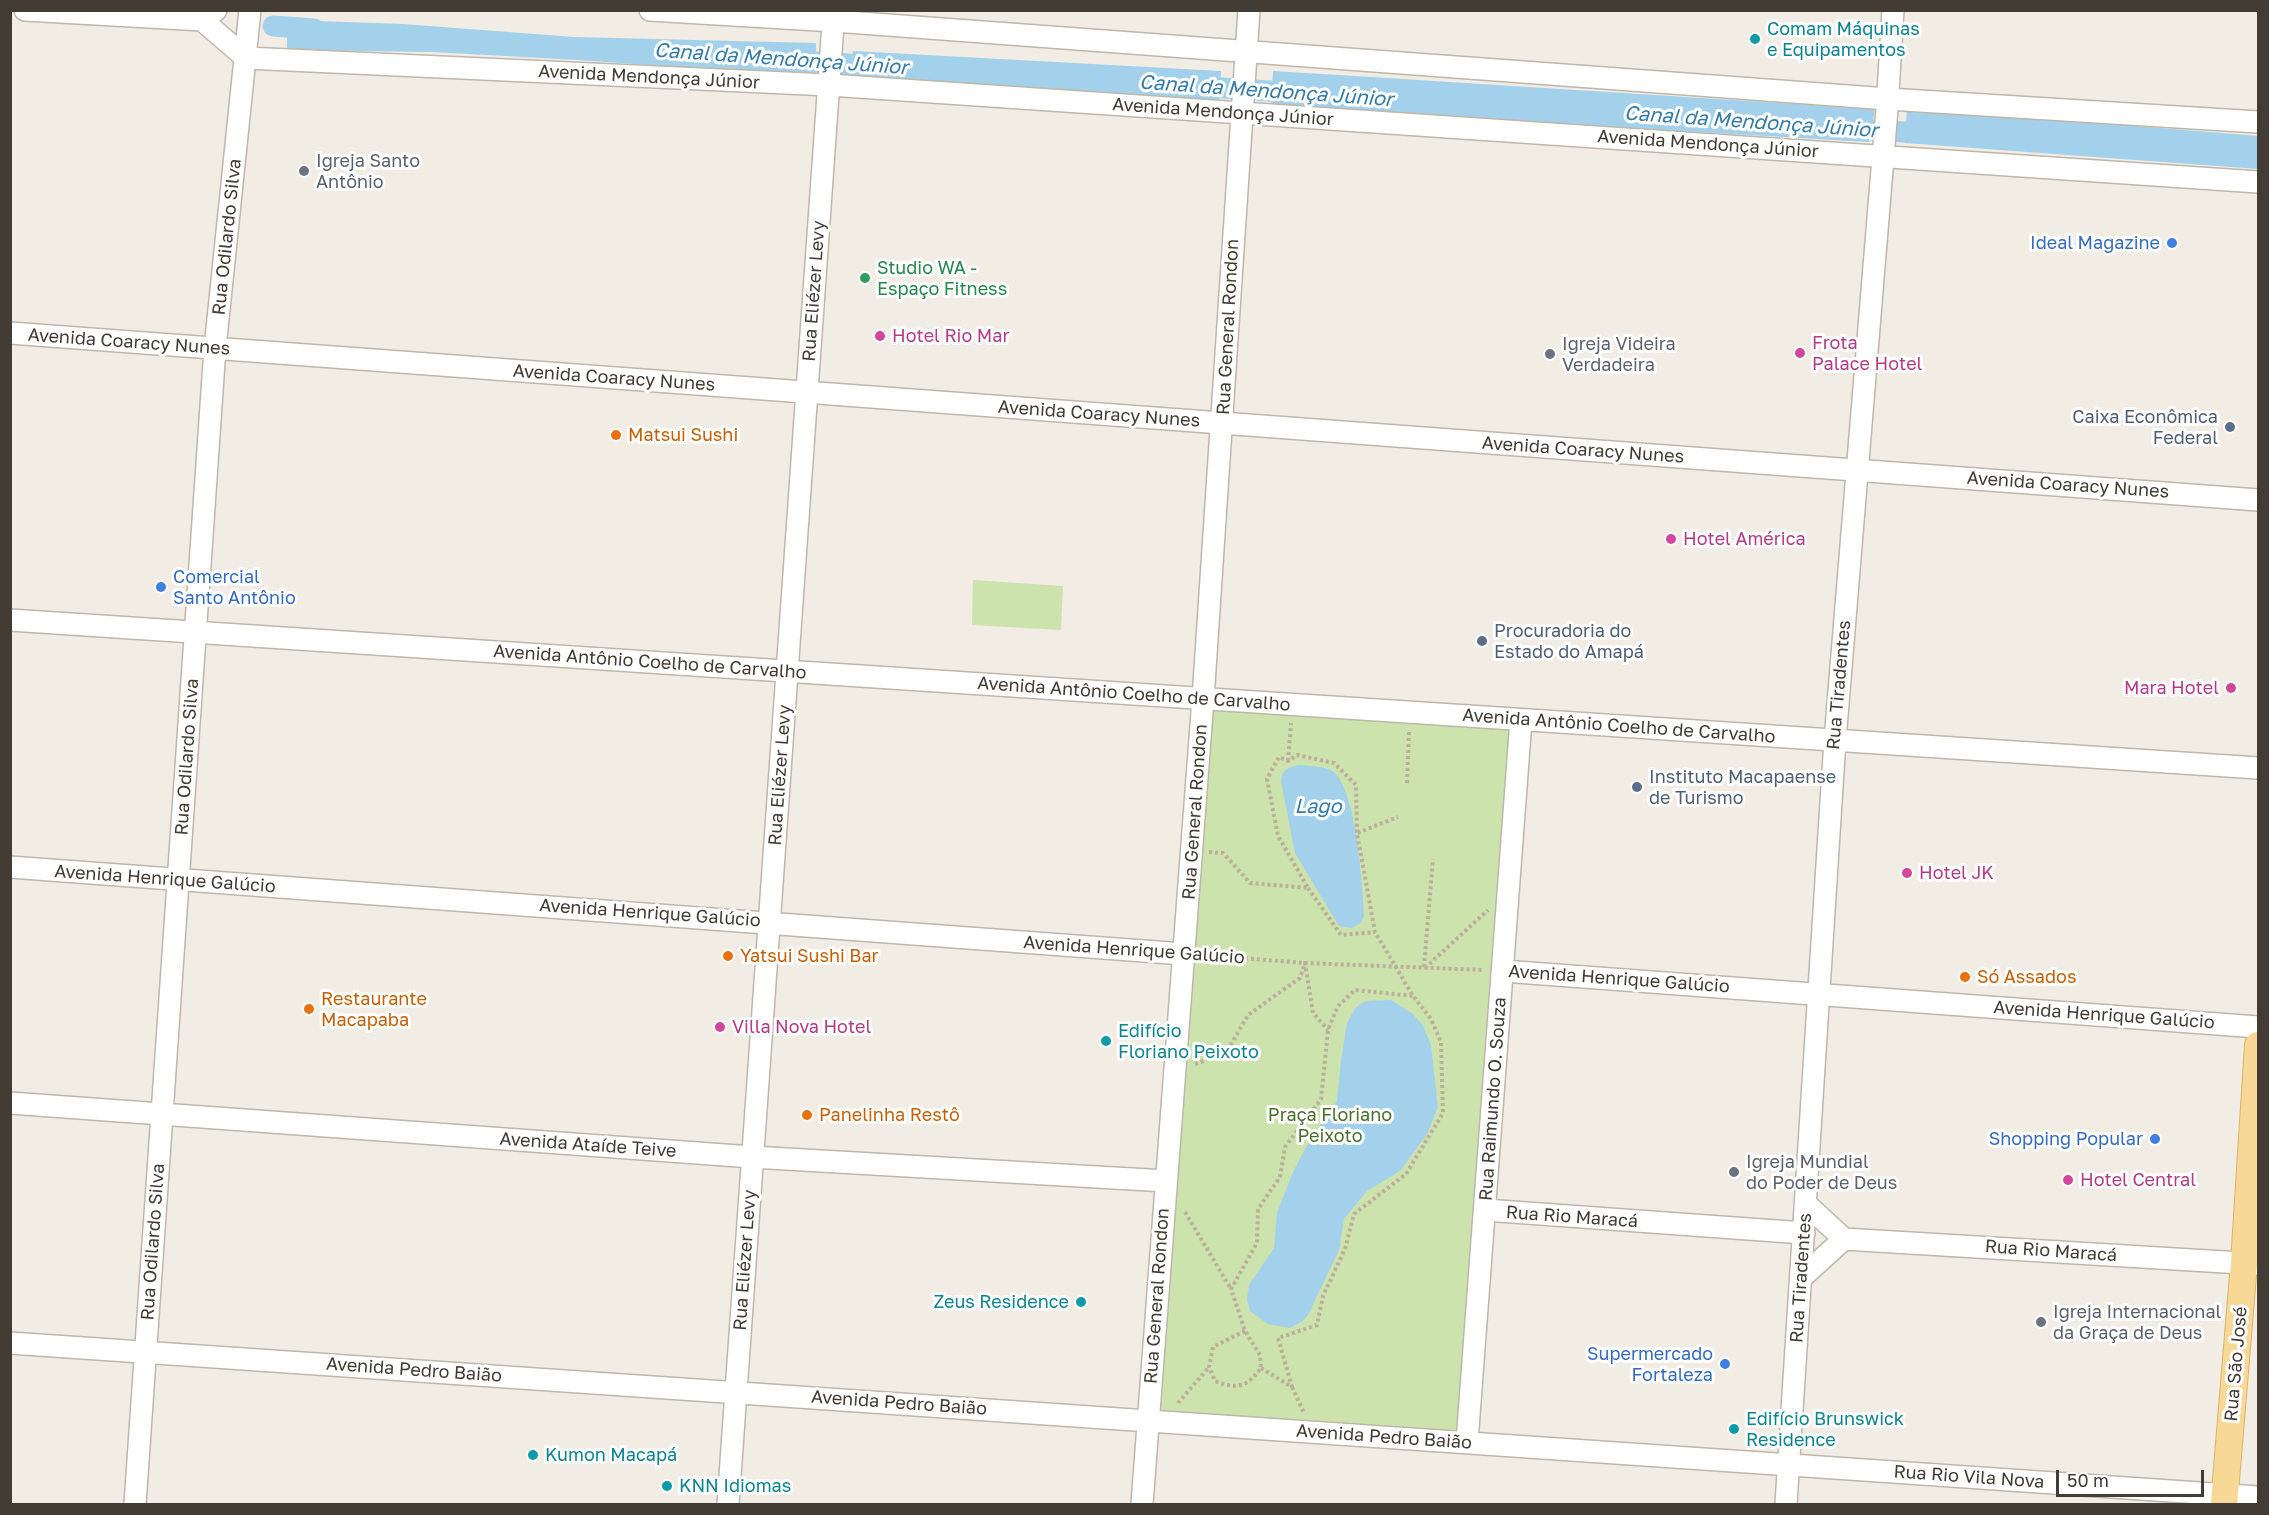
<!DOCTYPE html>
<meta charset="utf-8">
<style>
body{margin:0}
#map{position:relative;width:2269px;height:1515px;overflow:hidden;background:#f1ece4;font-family:"Golos Text",sans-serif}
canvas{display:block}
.frame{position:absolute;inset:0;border:12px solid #423c34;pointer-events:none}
.scale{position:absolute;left:2056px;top:1470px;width:148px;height:27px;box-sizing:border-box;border:3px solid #423c34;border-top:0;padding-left:8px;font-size:18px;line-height:21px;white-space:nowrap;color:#423c34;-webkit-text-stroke:4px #fff;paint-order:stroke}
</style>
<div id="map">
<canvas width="2269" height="1515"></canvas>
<div class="frame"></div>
<div class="scale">50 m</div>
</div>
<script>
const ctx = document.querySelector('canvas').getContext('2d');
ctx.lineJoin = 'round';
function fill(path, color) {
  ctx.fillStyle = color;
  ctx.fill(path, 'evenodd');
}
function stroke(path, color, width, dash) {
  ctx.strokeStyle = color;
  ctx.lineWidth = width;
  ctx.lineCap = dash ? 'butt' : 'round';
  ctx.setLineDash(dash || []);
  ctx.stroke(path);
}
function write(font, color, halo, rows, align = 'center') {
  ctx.font = font + ' "Golos Text",sans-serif';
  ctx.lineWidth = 6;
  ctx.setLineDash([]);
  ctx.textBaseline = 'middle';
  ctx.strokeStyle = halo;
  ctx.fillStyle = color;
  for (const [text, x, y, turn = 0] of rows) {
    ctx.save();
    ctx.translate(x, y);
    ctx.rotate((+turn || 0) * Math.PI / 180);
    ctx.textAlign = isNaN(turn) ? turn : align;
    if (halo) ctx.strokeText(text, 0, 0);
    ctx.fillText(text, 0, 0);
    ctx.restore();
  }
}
fill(new Path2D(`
 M973 580 1063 586 1061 630 972 625Z
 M1203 699 1521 720 1467 1442 1148 1420Z`), '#cde3ae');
fill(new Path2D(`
 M287 20 403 24 574 37 816 43 815 77 578 60 432 52 287 50Z
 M853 51 1221 71 1219 105 851 82Z
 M1273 71 1355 76 1875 109 1869 142 1350 112 1271 111Z
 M1907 107 2258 136V169L1905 143Z
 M1299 765C1308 766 1322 766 1331 770 1356 783 1363 888 1364 917L1360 924 1351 928 1339 926 1295 853 1281 781C1282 770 1288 767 1299 765Z
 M1391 1000 1413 1014 1423 1026 1431 1045 1438 1107 1427 1134 1400 1171 1367 1191 1344 1219 1339 1250 1308 1315 1303 1321 1290 1328 1268 1324 1250 1311 1247 1299 1249 1285 1274 1248 1277 1213 1294 1170 1311 1138 1337 1101 1341 1061 1347 1023 1356 1007 1366 1001Z`), '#a3d0eb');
stroke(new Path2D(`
 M273 26 314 29
 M788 60 880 66
 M1192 86 1299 93
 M1842 128 1934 134`), '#a3d0eb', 21);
const minor = new Path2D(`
 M25 10 202 20 216 10
 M650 10 834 21 1888 99 2258 122
 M202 20 246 58 829 85 2258 182
 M10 333 2258 500
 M10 620 2258 768
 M10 867 1184 954
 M1503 971 2258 1027
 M10 1103 752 1157 1166 1181
 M1806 1204 1844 1239 2258 1264
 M1485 1210 1804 1233
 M1801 1278 1844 1239
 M10 1343 2258 1497
 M1467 1442 1521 720
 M135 1504 215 348 250 10
 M728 1504 834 10
 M1142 1504 1203 699 1249 10
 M1786 1504 1835 740 1887 109 1893 10`);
const major = new Path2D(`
 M2224 1504 2244 1263 2258 1045`);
stroke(minor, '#beb7aa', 24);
stroke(major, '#dcb467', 28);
stroke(new Path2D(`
 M1288 761 1291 723
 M1407 783 1409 731
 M1209 852 1223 853 1250 883 1308 888 1278 836 1267 779 1279 757 1288 761 1297 755 1334 763 1356 785 1357 833
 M1308 888 1341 935 1375 932
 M1203 955 1305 963 1483 970
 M1424 967 1433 859
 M1425 968 1488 910
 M1195 1064 1226 1053 1248 1015 1300 978 1305 963 1313 1013 1328 1030
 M1185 1212 1231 1289
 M1245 1331 1213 1347 1209 1367 1215 1381C1237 1390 1247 1387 1261 1368L1260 1355 1245 1331 1231 1289 1257 1243 1258 1209 1280 1177 1285 1147 1321 1099 1328 1030 1338 1006 1355 990 1413 996
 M1261 1368 1292 1387 1278 1338 1317 1325 1323 1296 1345 1249 1354 1214 1406 1174 1443 1113 1441 1042 1431 1019 1413 996 1375 932 1357 833 1398 817
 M1292 1387 1304 1413
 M1178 1403 1209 1367`), '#bcaf99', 4, [3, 3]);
stroke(minor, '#fff', 21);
stroke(major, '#f8d896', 26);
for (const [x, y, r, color] of [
 [1755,39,6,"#0f9aa8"],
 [304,171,6,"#6b7280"],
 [2172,243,6,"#3f7fe0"],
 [865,278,6,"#2e9e5b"],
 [880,336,6,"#d1479c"],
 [1800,353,6,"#d1479c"],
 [1550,354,6,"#6b7280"],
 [2230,427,6,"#5c6f8a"],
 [616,435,6,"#e8710a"],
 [1671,539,6,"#d1479c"],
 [161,587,6,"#3f7fe0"],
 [1482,641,6,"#5c6f8a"],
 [2231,688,6,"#d1479c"],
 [1637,787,6,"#5c6f8a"],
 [1907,873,6,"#d1479c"],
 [728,956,6,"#e8710a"],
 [1965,977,6,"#e8710a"],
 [309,1009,6,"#e8710a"],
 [720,1027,6,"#d1479c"],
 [1106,1041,6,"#0f9aa8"],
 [807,1115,6,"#e8710a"],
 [2155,1139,6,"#3f7fe0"],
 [1734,1172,6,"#6b7280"],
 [2068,1180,6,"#d1479c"],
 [1081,1302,6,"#0f9aa8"],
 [2041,1322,6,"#6b7280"],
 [1725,1364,6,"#3f7fe0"],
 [1734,1429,6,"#0f9aa8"],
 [533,1455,6,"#0f9aa8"],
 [667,1486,6,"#0f9aa8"]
]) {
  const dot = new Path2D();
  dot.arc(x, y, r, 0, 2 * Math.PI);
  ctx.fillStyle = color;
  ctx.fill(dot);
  stroke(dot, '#fff', 2);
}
write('18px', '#0d838f', '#fff', [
 ["Comam Máquinas",1767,29],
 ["e Equipamentos",1767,50],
 ["Edifício",1118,1031],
 ["Floriano Peixoto",1118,1052],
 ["Zeus Residence",1069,1302,"right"],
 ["Edifício Brunswick",1746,1419],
 ["Residence",1746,1440],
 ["Kumon Macapá",545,1455],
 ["KNN Idiomas",679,1486]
], 'left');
write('18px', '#423c34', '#fff', [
 ["Avenida Mendonça Júnior",649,77,3],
 ["Avenida Mendonça Júnior",1223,112,4],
 ["Avenida Mendonça Júnior",1708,144,4],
 ["Rua Odilardo Silva",227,237,-84],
 ["Rua Eliézer Levy",814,291,-86],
 ["Rua General Rondon",1228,327,-87],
 ["Avenida Coaracy Nunes",129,342,4],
 ["Avenida Coaracy Nunes",614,378,4],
 ["Avenida Coaracy Nunes",1099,414,4],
 ["Avenida Coaracy Nunes",1583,450,4],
 ["Avenida Coaracy Nunes",2068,485,4],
 ["Avenida Antônio Coelho de Carvalho",650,662,4],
 ["Rua Tiradentes",1839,685,-85],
 ["Avenida Antônio Coelho de Carvalho",1134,694,4],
 ["Avenida Antônio Coelho de Carvalho",1619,726,4],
 ["Rua Odilardo Silva",187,757,-86],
 ["Rua Eliézer Levy",780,775,-86],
 ["Rua General Rondon",1195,812,-86],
 ["Avenida Henrique Galúcio",165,879,4],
 ["Avenida Henrique Galúcio",650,913,4],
 ["Avenida Henrique Galúcio",1134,950,4],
 ["Avenida Henrique Galúcio",1619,979,4],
 ["Avenida Henrique Galúcio",2104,1015,4],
 ["Rua Raimundo O. Souza",1493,1099,-86],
 ["Avenida Ataíde Teive",588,1145,4],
 ["Rua Rio Maracá",1572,1217,4],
 ["Rua Odilardo Silva",153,1242,-86],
 ["Rua Rio Maracá",2051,1251,4],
 ["Rua Eliézer Levy",745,1260,-86],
 ["Rua Tiradentes",1801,1278,-86],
 ["Rua General Rondon",1157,1296,-86],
 ["Rua São José",2236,1364,-85],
 ["Avenida Pedro Baião",414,1370,4],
 ["Avenida Pedro Baião",899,1403,4],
 ["Avenida Pedro Baião",1384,1437,4],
 ["Rua Rio Vila Nova",1969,1477,4]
]);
write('18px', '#5b616d', '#fff', [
 ["Igreja Santo",316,161],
 ["Antônio",316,182],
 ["Igreja Videira",1562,344],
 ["Verdadeira",1562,365],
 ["Igreja Mundial",1746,1162],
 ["do Poder de Deus",1746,1183],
 ["Igreja Internacional",2053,1312],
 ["da Graça de Deus",2053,1333]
], 'left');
write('18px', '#366cbe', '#fff', [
 ["Ideal Magazine",2160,243],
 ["Comercial",173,577,"left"],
 ["Santo Antônio",173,598,"left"],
 ["Shopping Popular",2143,1139],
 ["Supermercado",1713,1354],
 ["Fortaleza",1713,1375]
], 'right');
write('18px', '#27864d', '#fff', [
 ["Studio WA -",877,268],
 ["Espaço Fitness",877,289]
], 'left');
write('18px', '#b23c85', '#fff', [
 ["Hotel Rio Mar",892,336],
 ["Frota",1812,343],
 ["Palace Hotel",1812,364],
 ["Hotel América",1683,539],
 ["Mara Hotel",2219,688,"right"],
 ["Hotel JK",1919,873],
 ["Villa Nova Hotel",732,1027],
 ["Hotel Central",2080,1180]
], 'left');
write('18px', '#4e5e75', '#fff', [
 ["Caixa Econômica",2218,417,"right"],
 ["Federal",2218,438,"right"],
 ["Procuradoria do",1494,631],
 ["Estado do Amapá",1494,652],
 ["Instituto Macapaense",1649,777],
 ["de Turismo",1649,798]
], 'left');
write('18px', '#c56008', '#fff', [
 ["Matsui Sushi",628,435],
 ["Yatsui Sushi Bar",740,956],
 ["Só Assados",1977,977],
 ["Restaurante",321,999],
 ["Macapaba",321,1020],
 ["Panelinha Restô",819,1115]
], 'left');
write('18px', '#48702c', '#fff', [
 ["Praça Floriano",1330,1115],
 ["Peixoto",1330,1136]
]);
write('italic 20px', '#357ba7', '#fff', [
 ["Canal da Mendonça Júnior",781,59,4],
 ["Canal da Mendonça Júnior",1266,91,4],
 ["Canal da Mendonça Júnior",1751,122,4],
 ["Lago",1318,807]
]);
</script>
